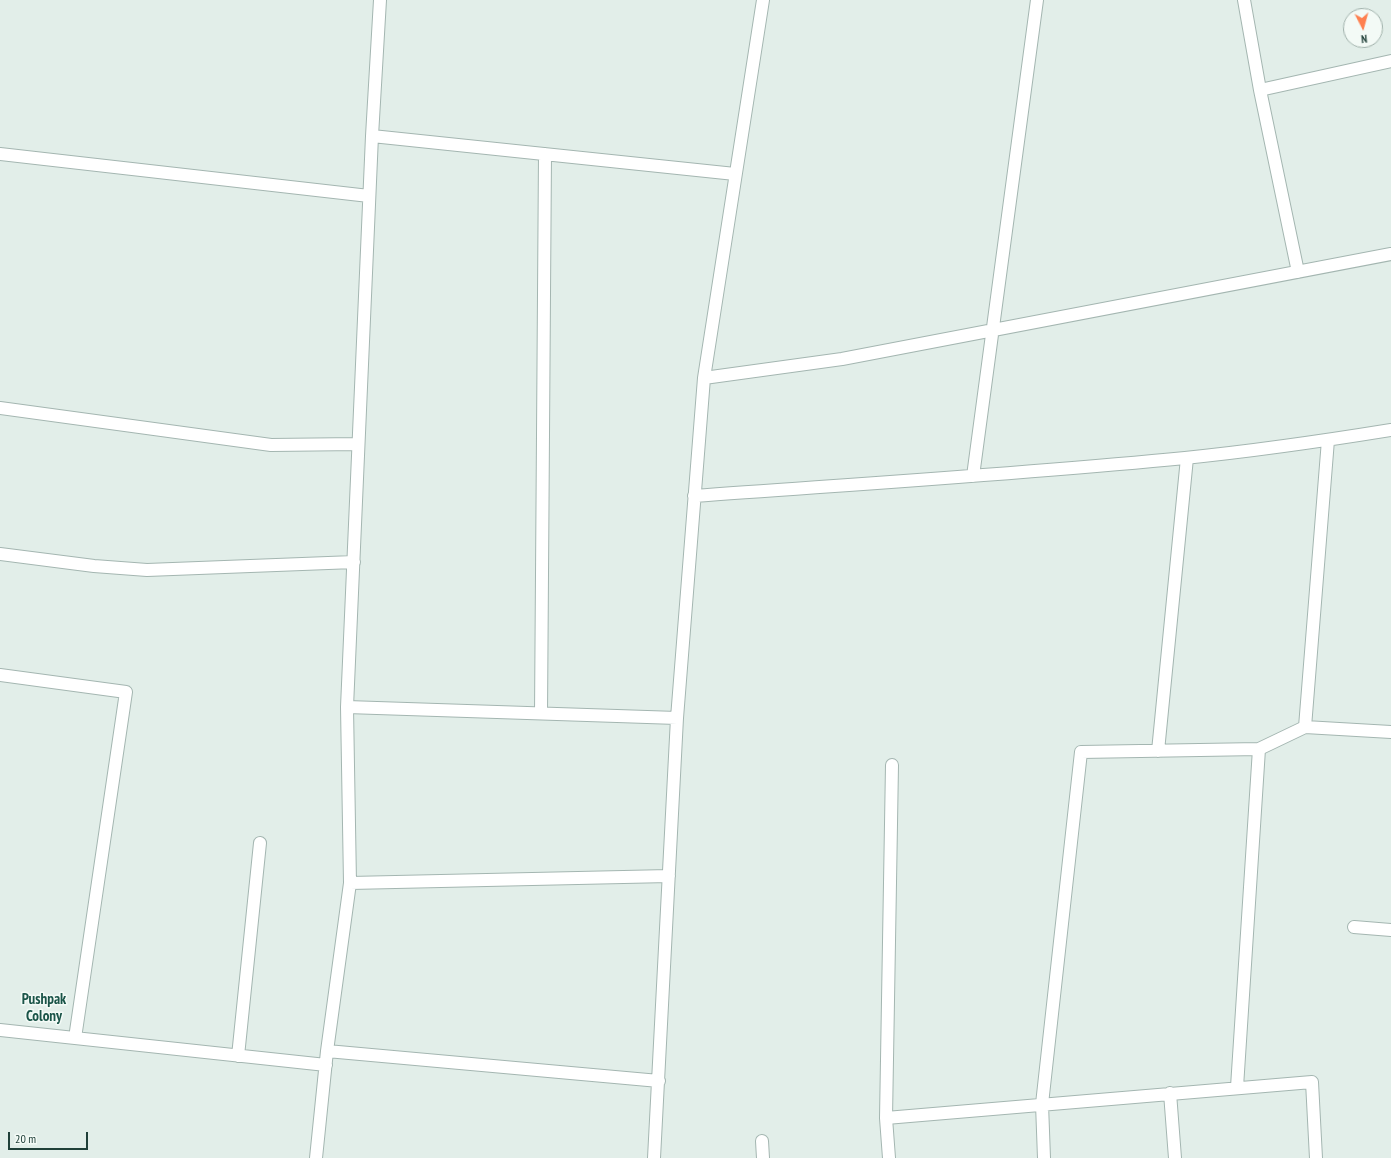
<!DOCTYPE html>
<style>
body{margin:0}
#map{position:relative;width:1391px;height:1158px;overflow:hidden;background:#e2eee9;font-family:"PT Sans Narrow",sans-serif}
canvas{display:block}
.north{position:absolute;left:1343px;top:8px;width:40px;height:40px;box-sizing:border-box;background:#f3faf6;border:1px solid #9fb0aa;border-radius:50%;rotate:174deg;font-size:11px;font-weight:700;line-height:16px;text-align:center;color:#204039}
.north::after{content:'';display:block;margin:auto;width:14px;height:18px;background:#fe8050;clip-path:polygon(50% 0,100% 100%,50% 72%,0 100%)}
.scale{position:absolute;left:8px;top:1132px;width:80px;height:18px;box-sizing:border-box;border:2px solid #204039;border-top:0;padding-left:5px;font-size:12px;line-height:14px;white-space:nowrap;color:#204039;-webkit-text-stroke:3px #f3faf6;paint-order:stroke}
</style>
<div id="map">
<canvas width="1391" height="1158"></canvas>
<div class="north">N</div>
<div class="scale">20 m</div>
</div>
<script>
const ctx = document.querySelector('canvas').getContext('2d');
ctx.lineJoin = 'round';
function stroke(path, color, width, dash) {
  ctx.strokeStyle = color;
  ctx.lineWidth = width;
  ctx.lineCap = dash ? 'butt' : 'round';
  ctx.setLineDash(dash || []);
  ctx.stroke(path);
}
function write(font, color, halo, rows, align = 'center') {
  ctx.font = font + ' "PT Sans Narrow",sans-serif';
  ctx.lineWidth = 3;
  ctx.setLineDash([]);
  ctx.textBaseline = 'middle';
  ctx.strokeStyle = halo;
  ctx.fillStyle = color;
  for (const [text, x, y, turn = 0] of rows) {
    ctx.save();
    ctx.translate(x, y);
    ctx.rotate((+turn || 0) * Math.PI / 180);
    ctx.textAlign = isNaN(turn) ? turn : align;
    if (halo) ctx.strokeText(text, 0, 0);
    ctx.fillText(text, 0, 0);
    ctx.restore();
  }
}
const minor = new Path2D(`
 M1244 0 1260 90 1298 272
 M1260 90 1391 61
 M372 136 735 174
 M0 154 369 196
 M704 378 842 359 1391 254
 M0 408 271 445 358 444
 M1328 440 1305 727 1391 732
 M973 476 1037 0
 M694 496C858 484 1022 474 1185 458 1254 451 1323 441 1391 430
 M0 554 94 566 147 570 354 562
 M0 675 126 692 75 1038
 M347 707 677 718
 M541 713 545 154
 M1158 751 1187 458
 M350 883 669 876
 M1354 927 1391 930
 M0 1030 326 1065
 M327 1051 659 1081
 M238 1056 260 843
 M1237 1087 1259 749 1305 727
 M1170 1093 1175 1158
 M886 1118 892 765
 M762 1141 763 1158
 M316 1158 327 1051 350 883 347 707 372 136 380 0
 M654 1158 677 718 704 378 763 0
 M889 1158 886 1118 1312 1082 1316 1158
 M1044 1158 1042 1104 1081 752 1259 749`);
stroke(minor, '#a4b6b1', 14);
stroke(minor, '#fff', 12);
write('bold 15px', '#1a5448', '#f3faf6', [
 ["Pushpak",44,1000],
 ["Colony",44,1017]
]);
</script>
